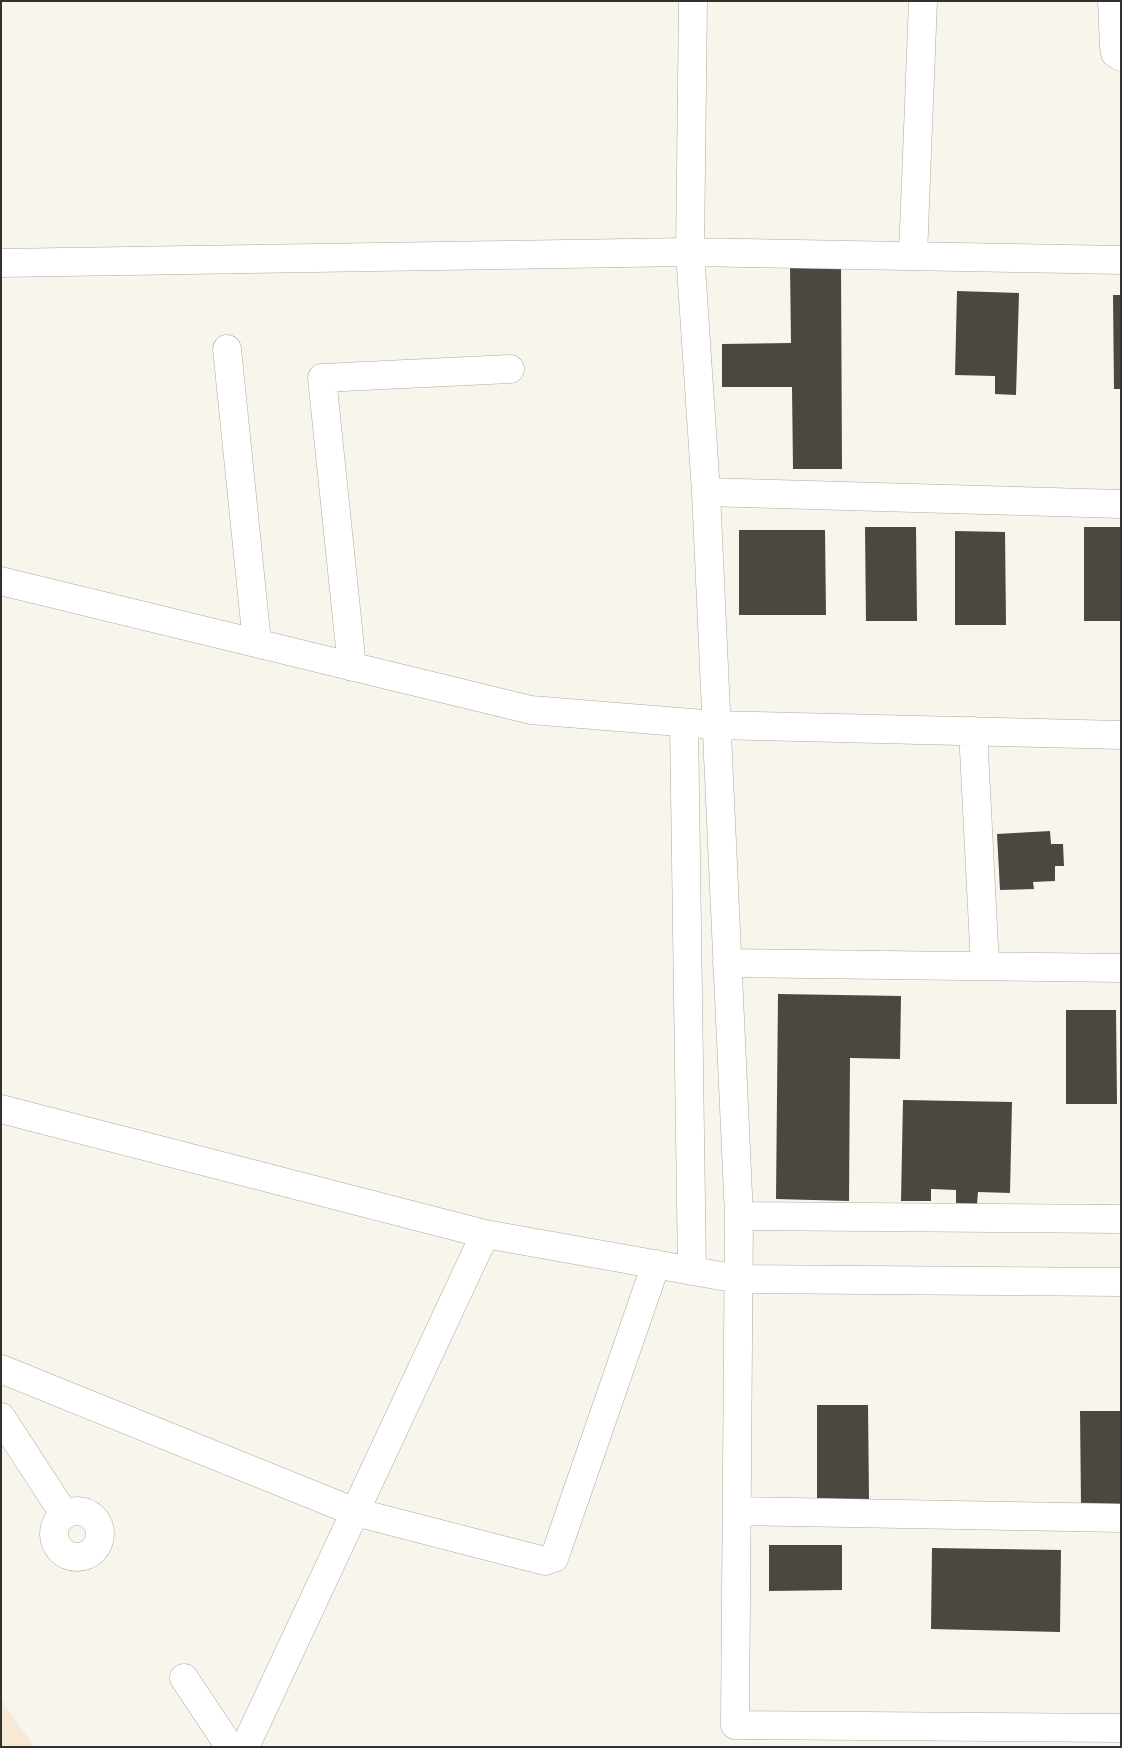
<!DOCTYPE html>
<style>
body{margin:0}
#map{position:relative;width:1122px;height:1748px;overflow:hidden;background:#f7f5ec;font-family:"Libre Baskerville",serif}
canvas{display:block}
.frame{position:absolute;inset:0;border:2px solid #32312e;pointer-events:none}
</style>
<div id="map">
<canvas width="1122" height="1748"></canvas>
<div class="frame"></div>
</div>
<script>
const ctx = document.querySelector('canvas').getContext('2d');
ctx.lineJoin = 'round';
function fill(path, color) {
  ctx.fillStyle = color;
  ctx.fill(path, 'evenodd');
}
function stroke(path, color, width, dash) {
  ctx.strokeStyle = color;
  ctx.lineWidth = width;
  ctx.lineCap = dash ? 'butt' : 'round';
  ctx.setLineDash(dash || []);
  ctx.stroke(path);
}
fill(new Path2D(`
 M1 1699 34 1747H1Z`), '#f8e8d6');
fill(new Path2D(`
 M841 264 842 469H793L792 387H722V344L791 343 790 265Z
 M957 291 1019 293 1016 395 995 394V376L955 375Z
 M1113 295H1121V389H1114Z
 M865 527H916L917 621H866Z
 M1084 527H1121V621H1084Z
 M739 530H825L826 615H739Z
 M955 531 1005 532 1006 625H955Z
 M1050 831 1051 844H1063L1064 866H1055V881L1033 882 1034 889 1000 890 997 834Z
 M778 994 901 996 900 1059 850 1058 849 1201 776 1199Z
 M1066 1010H1116L1117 1104H1066Z
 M903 1100 1012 1102 1010 1193 978 1192 977 1204 956 1203V1190L931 1189V1201H901Z
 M817 1405H868L869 1499H817Z
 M1080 1411H1121V1505H1081Z
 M769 1545H842V1590L769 1591Z
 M932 1548 1061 1550 1060 1632 931 1629Z`), '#4a4841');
const minor = new Path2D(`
 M693 1 690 252 706 492 739 1216 735 1725 1121 1728
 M1112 1 1114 47 1115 53 1121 57
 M913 256 923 1
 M1 263 690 252 1121 260
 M227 349 257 643
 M706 492 1121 504
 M1 581 531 710 716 725 1121 735
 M352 667 322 378 510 369
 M684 723 692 1271
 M973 731 985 966
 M727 963 1121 968
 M1 1109 485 1234 738 1279 1121 1282
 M739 1216 1121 1219
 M1 1369 355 1512 545 1561 554 1558 557 1550 656 1264
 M1 1417 64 1514
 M54 1534a23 23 0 1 1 46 0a23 23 0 1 1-46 0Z
 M737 1511 1121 1518
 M184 1678 230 1747
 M245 1747 485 1234`);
stroke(minor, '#aca9a1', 29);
stroke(minor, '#fff', 28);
</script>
